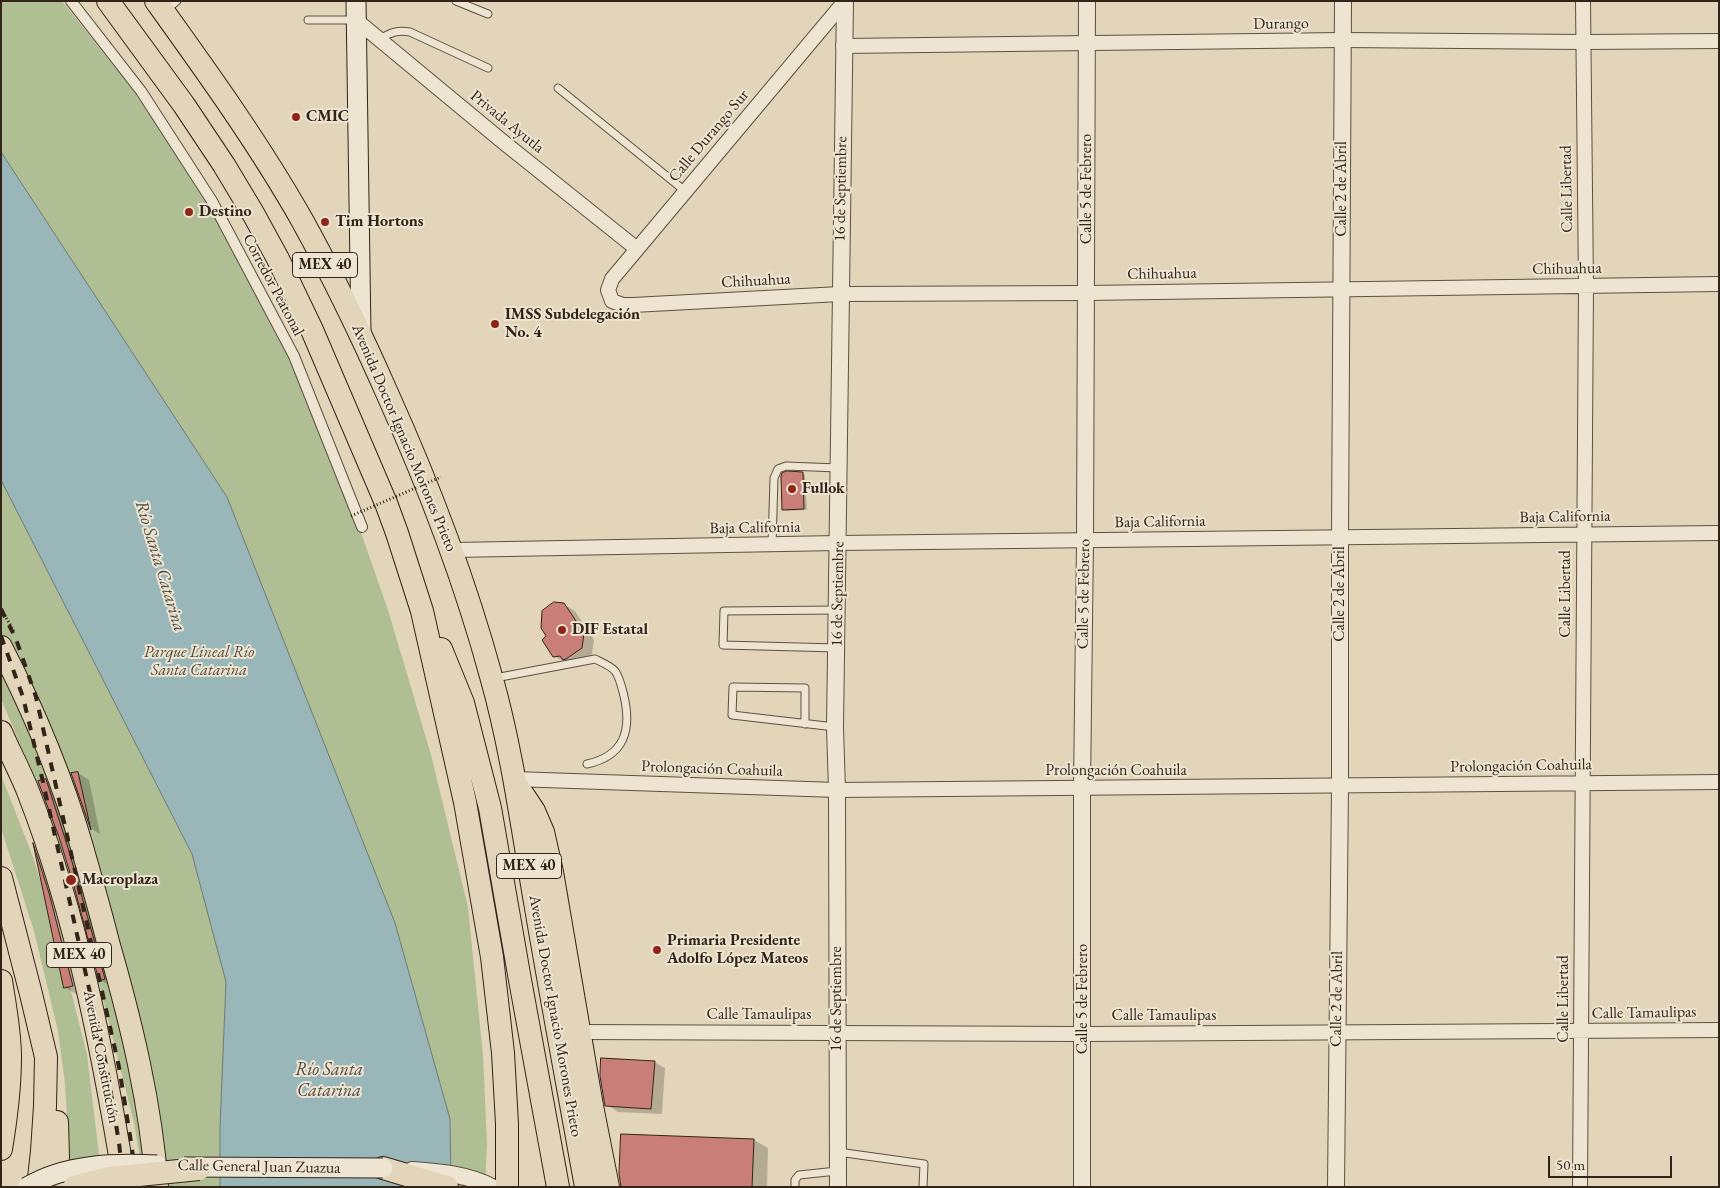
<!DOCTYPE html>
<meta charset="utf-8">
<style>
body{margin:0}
#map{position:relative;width:1720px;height:1188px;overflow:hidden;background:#e3d5ba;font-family:"EB Garamond",serif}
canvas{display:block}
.frame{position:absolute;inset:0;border:2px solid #322416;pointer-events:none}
.scale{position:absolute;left:1548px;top:1156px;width:124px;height:22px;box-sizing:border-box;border:2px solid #322416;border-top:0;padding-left:6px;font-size:15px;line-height:18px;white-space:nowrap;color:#322416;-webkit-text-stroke:4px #ede4d2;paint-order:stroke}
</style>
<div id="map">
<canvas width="1720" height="1188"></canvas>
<div class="frame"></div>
<div class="scale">50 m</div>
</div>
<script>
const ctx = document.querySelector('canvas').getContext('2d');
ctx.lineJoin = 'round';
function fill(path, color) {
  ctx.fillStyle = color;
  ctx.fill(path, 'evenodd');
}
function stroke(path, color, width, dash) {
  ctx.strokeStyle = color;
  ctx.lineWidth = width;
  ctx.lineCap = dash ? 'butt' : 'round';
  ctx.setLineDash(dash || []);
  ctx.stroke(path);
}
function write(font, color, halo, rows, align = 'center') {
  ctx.font = font + ' "EB Garamond",serif';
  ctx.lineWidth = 4;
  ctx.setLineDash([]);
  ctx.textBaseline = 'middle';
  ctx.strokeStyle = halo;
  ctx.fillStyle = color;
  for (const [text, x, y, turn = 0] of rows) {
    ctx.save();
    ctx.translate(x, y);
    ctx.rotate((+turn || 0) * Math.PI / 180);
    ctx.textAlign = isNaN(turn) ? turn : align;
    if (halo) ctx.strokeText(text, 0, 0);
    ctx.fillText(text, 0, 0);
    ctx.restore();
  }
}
fill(new Path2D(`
 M1 1H62L137 95 212 208 287 346 343 481 388 610 431 755 468 907 483 1055 487 1143 485 1187H145L134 1123 84 923 61 848 41 793 1 699Z
 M1 775 33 857 58 939 87 1055 103 1187H63L69 1147 65 1083 58 1031 34 931 1 828Z`), '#afbe93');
const water = new Path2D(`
 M1 152 227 497 395 923 450 1119 451 1187H220V1126L226 982 192 854 1 480Z`);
fill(water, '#99b6b9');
stroke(water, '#707c78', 1);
fill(new Path2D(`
 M802 473 805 475 807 510 786 511 783 509Z
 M563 604 575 611 594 640 592 654 578 665 565 662 554 656 548 637Z
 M78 773 89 780 100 834 92 829 73 774Z
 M45 780 56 787 111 986 100 980Z
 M35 845 43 850 84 992 76 994 66 988Z
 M654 1062 665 1068 662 1114 618 1112 607 1105Z
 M754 1140 768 1148 767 1187H622Z`), '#0003');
const building = new Path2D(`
 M787 471 803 472 804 509 782 510 781 476 782 473Z
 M554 602 564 603 584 633 582 648 566 659 563 660 560 656 553 657 542 640 546 636 541 628 542 611Z
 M78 772 91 830 71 773Z
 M46 779 69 851 105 979 99 981 74 886 59 837 38 781Z
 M33 843 49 893 73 986 64 988Z
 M601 1058 655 1061 651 1109 605 1106 600 1076Z
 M621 1134 754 1139 752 1187H621L619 1174Z`);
fill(building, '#c97f78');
stroke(building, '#322416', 1);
const service = new Path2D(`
 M456 1 488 14
 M166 10 177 1
 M308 20H355
 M380 39C391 32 398 30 410 32L488 68
 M558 88 685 191
 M772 545 774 478 778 469 786 466 839 468
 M837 648 723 645 724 611 837 610
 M495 678 595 659C601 662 611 666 615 671 620 678 622 688 624 696 632 731 624 756 587 764
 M805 724V688L733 687 732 715 835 727
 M838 1152 924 1164 923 1187
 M795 1187V1180L799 1175 837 1171`);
const pedestrian = new Path2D(`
 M71 1 141 91 212 201 294 356 362 527`);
const minor = new Path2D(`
 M845 1 612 279 608 290 612 301 623 305H633L840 294 1086 293 1719 284
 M356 20 502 141 637 249
 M843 46 1342 40 1583 42 1719 41
 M453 550 838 543 1719 533
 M514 779 837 790 1719 782
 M580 1032 1083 1034 1719 1030
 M1580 1187 1586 286 1583 1`);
const tertiary = new Path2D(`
 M412 1170C439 1172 467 1174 492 1187
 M838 1187 837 790 835 727 845 1
 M1082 1187V788L1085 541 1087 1
 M1336 1187 1340 786V537L1343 1`);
const secondary = new Path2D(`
 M356 1 361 334`);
const trunk = new Path2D(`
 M108 1 184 105 224 165 254 215 278 259 312 330 386 503 397 533 422 611 465 802 492 957 503 1053 507 1124V1187
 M156 1C207 72 259 144 302 220 333 276 361 334 387 393 429 486 464 577 491 676 512 750 522 827 535 902 551 997 569 1092 586 1187
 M1 647C34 711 62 778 82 847 91 879 100 910 108 942 131 1022 151 1104 157 1187
 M441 649 463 703 490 808 520 980 558 1187
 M1 732C10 753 21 773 29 794 78 920 103 1053 125 1185
 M520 790 534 811 543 832 552 872 592 1106 608 1187
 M1 878 31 994 46 1057 45 1106 42 1151 38 1187
 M1 981C5 1006 10 1032 10 1057 10 1088 6 1119 1 1149
 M383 1168 447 1187
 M56 1187 58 1157 57 1122`);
stroke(service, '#5e503f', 9);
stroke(pedestrian, '#5e503f', 12);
stroke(minor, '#5e503f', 16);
stroke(tertiary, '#5e503f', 18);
stroke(secondary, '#322416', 21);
stroke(trunk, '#322416', 24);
stroke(new Path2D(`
 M1 609 15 633`), '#322416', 3, [1, 2.5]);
stroke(service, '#ede4d2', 7);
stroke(pedestrian, '#ede4d2', 10);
stroke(minor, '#ede4d2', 14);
stroke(tertiary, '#ede4d2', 16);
stroke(secondary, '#ede4d2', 19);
stroke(trunk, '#e3d5ba', 22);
stroke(new Path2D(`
 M1 609 16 639 36 697 119 1067 131 1142 137 1187
 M1 636 23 697 43 782 107 1069 119 1143 124 1187`), '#322416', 4, [9, 9]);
const secondaryBridge = new Path2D(`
 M184 1167 383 1168
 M27 1187C65 1164 114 1163 157 1165`);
const trunkBridge = new Path2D(`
 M74 1187 109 1178 199 1169`);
stroke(secondaryBridge, '#322416', 21, []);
stroke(trunkBridge, '#322416', 24, []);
stroke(new Path2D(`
 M351 516 441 477`), '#322416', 3, [1, 2.5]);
stroke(secondaryBridge, '#ede4d2', 19);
stroke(trunkBridge, '#e3d5ba', 22);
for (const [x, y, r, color] of [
 [296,117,5,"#8f2418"],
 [189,212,5,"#8f2418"],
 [325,222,5,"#8f2418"],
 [495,324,5,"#8f2418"],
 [792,489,5,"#8f2418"],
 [562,630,5,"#8f2418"],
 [71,880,6,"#8f2418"],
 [657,950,5,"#8f2418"]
]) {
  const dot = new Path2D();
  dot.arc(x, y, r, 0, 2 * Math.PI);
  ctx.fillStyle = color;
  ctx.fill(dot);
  stroke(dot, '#ede4d2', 2);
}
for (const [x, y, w] of [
 [325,265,65],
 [529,866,65],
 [79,955,65]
]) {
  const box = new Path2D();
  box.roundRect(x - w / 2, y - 12.5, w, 25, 4);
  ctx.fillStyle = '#ede4d2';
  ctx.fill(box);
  stroke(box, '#322416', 1);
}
write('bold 15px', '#322416', null, [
 ["MEX 40",325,265],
 ["MEX 40",529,866],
 ["MEX 40",79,955]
]);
write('16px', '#322416', '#ede4d2', [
 ["Durango",1281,24,-1],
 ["Privada Ayutla",507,122,39],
 ["Calle Durango Sur",709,136,-50],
 ["16 de Septiembre",841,189,-89],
 ["Calle 5 de Febrero",1087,189,-90],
 ["Calle 2 de Abril",1342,189,-90],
 ["Calle Libertad",1567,189,-91],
 ["Chihuahua",1567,269,-1],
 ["Chihuahua",1162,274,-1],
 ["Chihuahua",756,281,-3],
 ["Corredor Peatonal",273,285,62],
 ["Avenida Doctor Ignacio Morones Prieto",404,438,67],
 ["Baja California",1565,517,-1],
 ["Baja California",1160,522,-1],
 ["Baja California",755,528,-1],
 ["16 de Septiembre",838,594,-89],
 ["Calle 5 de Febrero",1084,594,-89],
 ["Calle 2 de Abril",1340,594,-90],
 ["Calle Libertad",1566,594,-90],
 ["Prolongación Coahuila",1521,766,-1],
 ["Prolongación Coahuila",712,769,2],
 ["Prolongación Coahuila",1116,771],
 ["16 de Septiembre",837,999,-90],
 ["Calle 5 de Febrero",1083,999,-90],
 ["Calle 2 de Abril",1337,999,-89],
 ["Calle Libertad",1564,999,-90],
 ["Calle Tamaulipas",1644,1013,-1],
 ["Calle Tamaulipas",759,1015],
 ["Avenida Doctor Ignacio Morones Prieto",555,1016,80],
 ["Calle Tamaulipas",1164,1016],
 ["Avenida Constitución",101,1057,79],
 ["Calle General Juan Zuazua",259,1167,1]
]);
write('bold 16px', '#322416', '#ede4d2', [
 ["CMIC",306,117],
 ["Destino",199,212],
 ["Tim Hortons",335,222],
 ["IMSS Subdelegación",505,315],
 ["No. 4",505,333],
 ["Fullok",802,489],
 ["DIF Estatal",572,630],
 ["Macroplaza",82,880],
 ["Primaria Presidente",667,941],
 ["Adolfo López Mateos",667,959]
], 'left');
write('italic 16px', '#514a35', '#ede4d2', [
 ["Parque Lineal Río",199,653],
 ["Santa Catarina",199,671]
]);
write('italic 18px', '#4c483f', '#ede4d2', [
 ["Río Santa Catarina",160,566,73],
 ["Río Santa",329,1070],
 ["Catarina",329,1091]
]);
</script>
